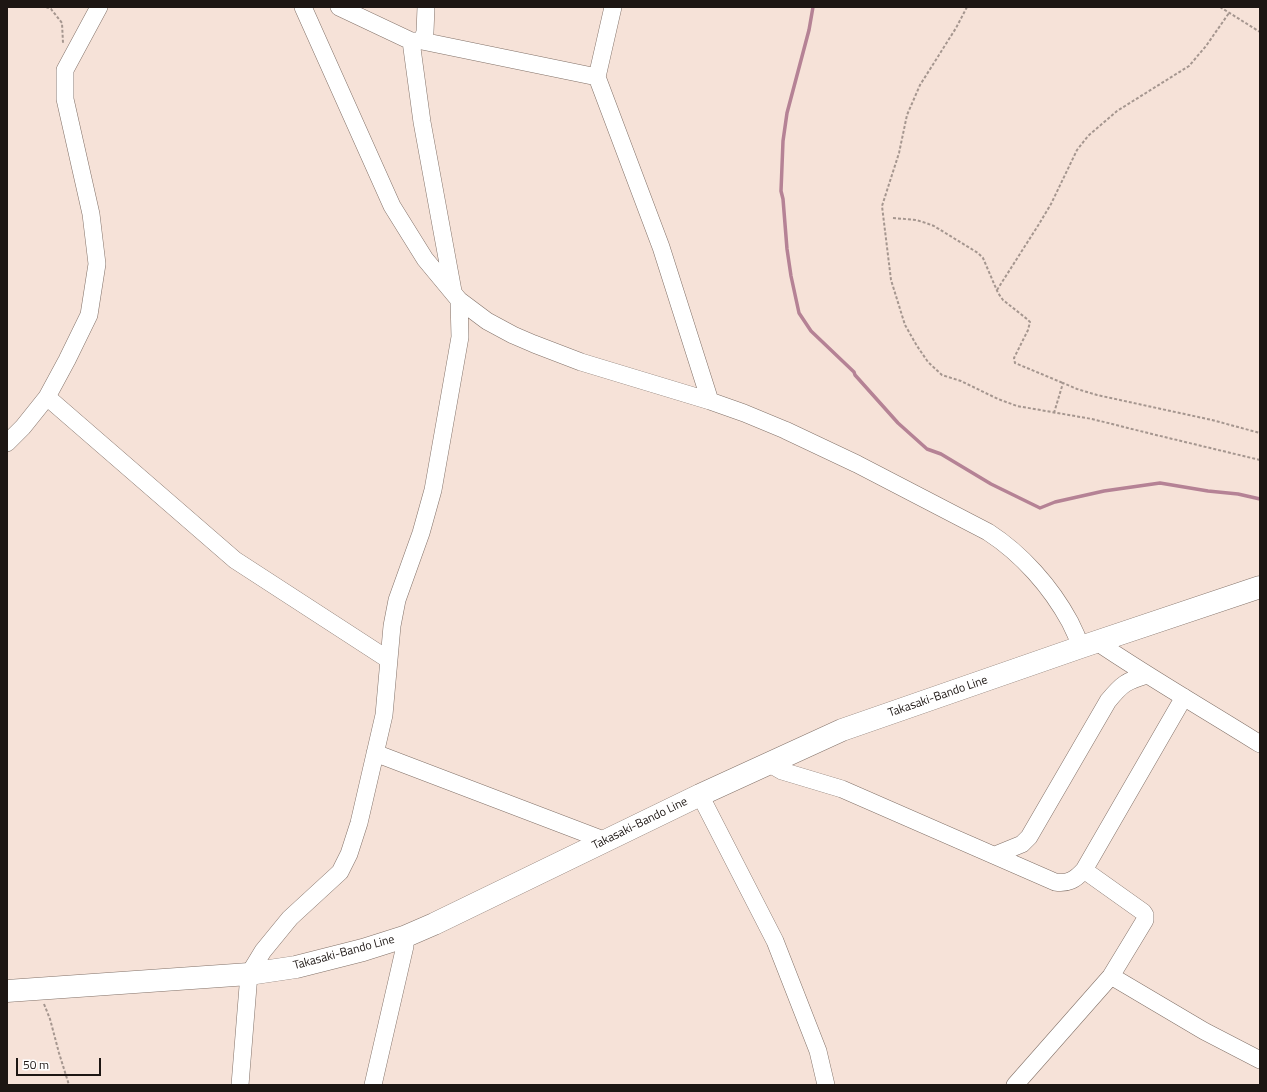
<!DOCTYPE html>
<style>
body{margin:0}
#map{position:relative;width:1267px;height:1092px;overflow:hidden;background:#f6e2d8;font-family:"Titillium Web",sans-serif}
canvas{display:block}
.frame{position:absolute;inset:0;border:8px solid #1d1613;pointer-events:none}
.scale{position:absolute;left:16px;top:1058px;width:85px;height:18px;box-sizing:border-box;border:2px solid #1d1613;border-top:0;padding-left:5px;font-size:12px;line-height:14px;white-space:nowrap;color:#1d1613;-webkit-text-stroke:3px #fff;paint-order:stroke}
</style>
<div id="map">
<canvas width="1267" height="1092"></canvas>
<div class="frame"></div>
<div class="scale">50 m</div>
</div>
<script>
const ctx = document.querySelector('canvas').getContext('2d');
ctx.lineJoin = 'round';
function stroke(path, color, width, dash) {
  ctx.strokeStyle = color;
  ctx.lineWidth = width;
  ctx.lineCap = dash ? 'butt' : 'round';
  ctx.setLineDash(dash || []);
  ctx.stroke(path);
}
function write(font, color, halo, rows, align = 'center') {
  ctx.font = font + ' "Titillium Web",sans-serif';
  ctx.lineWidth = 3.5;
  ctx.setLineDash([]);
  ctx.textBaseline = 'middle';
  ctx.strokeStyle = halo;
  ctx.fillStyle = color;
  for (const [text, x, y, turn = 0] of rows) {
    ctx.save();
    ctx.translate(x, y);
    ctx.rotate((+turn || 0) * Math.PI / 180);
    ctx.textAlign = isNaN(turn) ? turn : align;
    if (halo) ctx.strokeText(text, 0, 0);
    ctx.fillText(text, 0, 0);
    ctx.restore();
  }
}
stroke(new Path2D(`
 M813 7 809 30 787 113 783 141 781 191 783 199 787 249 791 276 799 313 811 331 854 372 855 375 898 423 927 449 941 454 991 484 1040 508 1055 502 1104 491 1160 483 1208 491 1238 494 1260 499`), '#b58295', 3.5);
const minor = new Path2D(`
 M303 7 392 206 425 259 459 300 487 321 513 335 534 344 581 362 710 401 744 413 785 430 857 464 988 532C1022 554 1051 587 1070 622 1074 630 1078 639 1081 647
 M339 7 411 41H422L597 77
 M613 7 597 77 661 247 710 401
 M411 41 422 122 453 291
 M422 41 425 32 426 7
 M47 397 235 560 389 660
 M7 443 23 427 47 397 67 360 89 315 97 264 91 214 65 99V70L99 7
 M1097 642C1150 678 1206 710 1260 744
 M375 753 606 841
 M768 763 782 771 842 789 1055 882C1068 884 1075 880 1084 870L1184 697
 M700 795 775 941 818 1051 826 1085
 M995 855 1022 844 1029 837 1108 701C1122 684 1126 681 1147 675
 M1111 976 1204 1031 1260 1060
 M240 1085 249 974 263 951 290 918 340 872 349 854 359 823 384 715 392 626 397 600 421 533 433 490 460 337 459 300
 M373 1085 405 946 404 937
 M1015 1085 1111 976 1145 920V915L1143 912 1084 870`);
const major = new Path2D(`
 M7 991 249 974 296 967 363 950 404 937 434 924 700 795 842 730 1081 647 1260 587`);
stroke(minor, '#827168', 18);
stroke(major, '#827168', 23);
stroke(new Path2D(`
 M46 7 51 9 62 23 63 43
 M967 7 956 28 920 85 907 115 899 153 882 206 891 280 905 325 917 346 928 362 942 375 961 381 998 399 1017 406 1092 419 1152 434 1260 460
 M1220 7 1260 32
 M893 218 916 220 926 223 934 226 978 253 983 258 998 293 1003 300 1027 319 1030 322 1028 330 1014 358 1015 363 1063 383
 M997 290 1039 224 1051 204 1077 150 1088 136 1117 111 1189 66 1206 46 1229 13
 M1054 413 1063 383 1077 389 1097 395 1212 420 1260 433
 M44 1004 50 1019 59 1053 69 1085`), '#a5968f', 2, [3, 2]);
stroke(minor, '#fff', 17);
stroke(major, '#fff', 22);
write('12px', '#1d1613', '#fff', [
 ["Takasaki-Bando Line",938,697,-19],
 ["Takasaki-Bando Line",640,824,-26],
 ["Takasaki-Bando Line",344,953,-15]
]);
</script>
